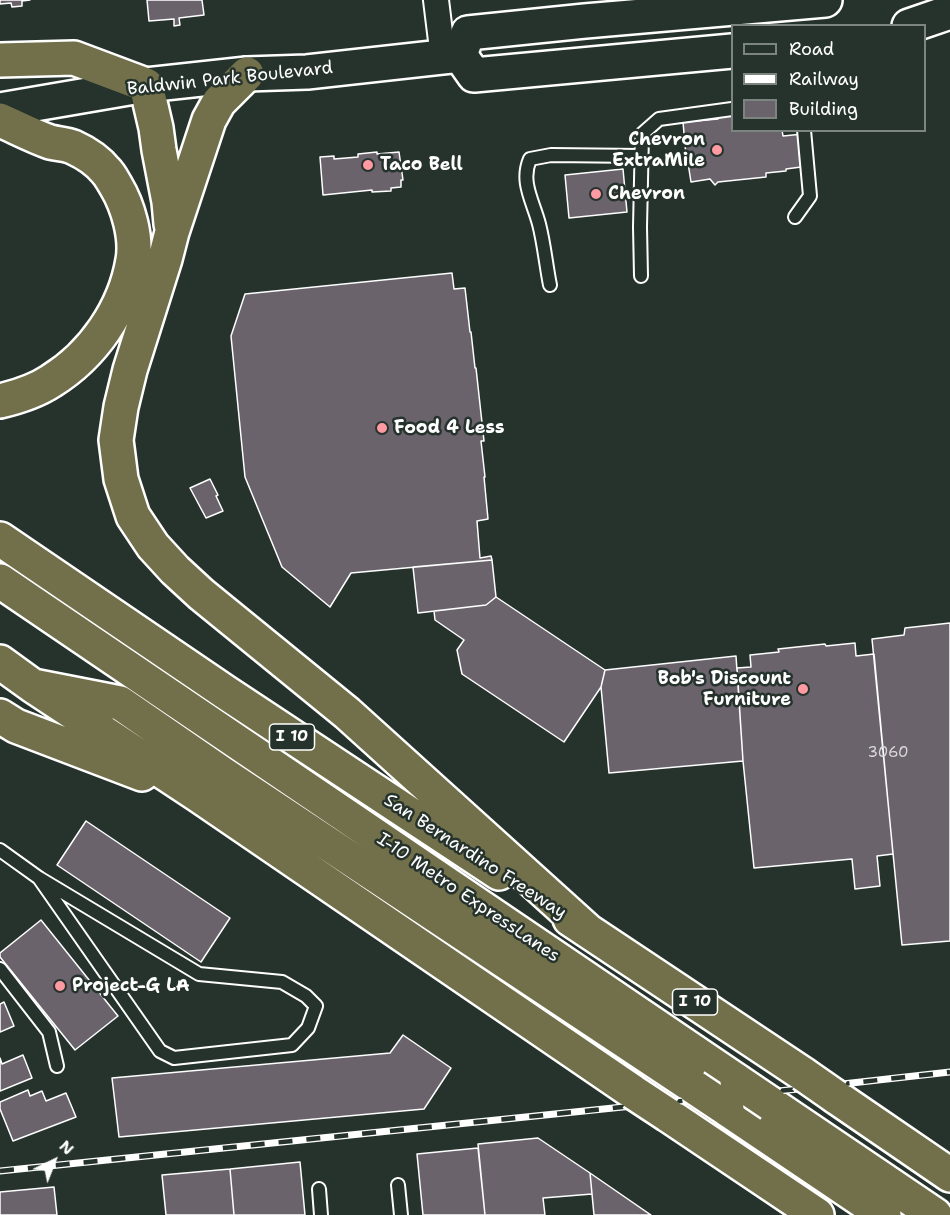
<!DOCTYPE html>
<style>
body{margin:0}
#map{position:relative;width:950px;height:1215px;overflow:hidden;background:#26332d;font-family:"Shantell Sans",sans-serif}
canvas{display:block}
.legend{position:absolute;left:731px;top:24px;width:195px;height:108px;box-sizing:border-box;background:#26332d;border:2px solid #7d8581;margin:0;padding:8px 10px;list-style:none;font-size:18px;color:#fff}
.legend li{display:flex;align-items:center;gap:12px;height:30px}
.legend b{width:30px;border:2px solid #7d8581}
.north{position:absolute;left:24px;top:1131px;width:60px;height:60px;-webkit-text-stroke:4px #26332d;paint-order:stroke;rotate:43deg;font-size:16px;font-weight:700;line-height:24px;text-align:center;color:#fff}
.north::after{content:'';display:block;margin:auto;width:21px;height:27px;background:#fff;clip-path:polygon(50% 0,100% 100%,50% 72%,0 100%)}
</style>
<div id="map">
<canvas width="950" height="1215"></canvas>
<ul class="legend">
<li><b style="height:8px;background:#26332d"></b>Road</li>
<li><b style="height:8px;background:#fff"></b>Railway</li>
<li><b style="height:16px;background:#6a636c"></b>Building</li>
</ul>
<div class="north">N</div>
</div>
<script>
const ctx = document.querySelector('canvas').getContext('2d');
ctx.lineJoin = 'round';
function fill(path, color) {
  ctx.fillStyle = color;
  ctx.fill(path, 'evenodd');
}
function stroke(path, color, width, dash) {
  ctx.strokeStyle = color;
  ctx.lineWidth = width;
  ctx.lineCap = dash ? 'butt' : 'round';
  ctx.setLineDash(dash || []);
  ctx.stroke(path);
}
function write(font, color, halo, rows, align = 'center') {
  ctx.font = font + ' "Shantell Sans",sans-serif';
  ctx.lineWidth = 5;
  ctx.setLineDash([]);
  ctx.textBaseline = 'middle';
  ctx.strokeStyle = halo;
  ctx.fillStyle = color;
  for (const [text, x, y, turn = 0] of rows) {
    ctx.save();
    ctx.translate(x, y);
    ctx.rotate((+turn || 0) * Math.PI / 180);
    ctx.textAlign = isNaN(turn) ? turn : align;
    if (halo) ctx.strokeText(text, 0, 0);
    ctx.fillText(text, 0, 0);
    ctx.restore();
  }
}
const building = new Path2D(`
 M0 0H30L22 1V6L12 7 11 3 0 4Z
 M147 0H202L204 15 179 18 180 25 174 26V19L149 21Z
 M732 112V130H782L783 136 803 134 805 151H799L801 167 786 169V171L766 173V177L718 182 715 185 710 179 691 182 688 163 684 159 686 156 683 122 718 119 717 113Z
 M377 152V154L399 152 403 180H401V187L391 188V191L372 192V190L323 195 320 157 334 156V159L358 157V154Z
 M623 169 627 212 569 218 565 175Z
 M452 273 454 289 465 288 470 332H471L475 368H476L484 441H481L485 477H484L488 519 477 521 480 558 491 556 492 560 351 573 330 607 282 567 245 477 231 336 245 294Z
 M210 479 218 495 216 496 223 511 206 518 190 488Z
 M492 560 496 597 486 605 418 613 413 567Z
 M496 597 605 670 601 687 564 742 462 674 457 650 464 640 435 620 434 611 486 605Z
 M950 623V941L902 945 872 639 904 635 905 628Z
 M855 643 856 656 874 654 893 854 877 856 880 886 855 889 852 859 754 868 743 761 737 668 751 667 750 655 779 652 778 649 825 644 826 646Z
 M736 656 743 761 609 773 601 687 605 670Z
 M86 821 230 918 201 962 57 865Z
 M41 920 118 1016 75 1050 0 957V953Z
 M4 1002 14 1026 0 1032V1004Z
 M403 1035 451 1068 424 1109 119 1137 112 1078 390 1053Z
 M23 1055 32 1078 0 1091V1058L2 1064Z
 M28 1090 30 1096 42 1091 46 1101 66 1093 76 1117 13 1141 0 1109V1102Z
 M538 1138 590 1173 592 1194 543 1198 545 1215H485L478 1144Z
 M478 1148 485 1215H423L417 1154Z
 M300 1162 305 1215H234L230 1169Z
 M230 1169 234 1215H166L162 1175Z
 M590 1173 651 1215H594Z
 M54 1187 57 1215H0V1192Z`);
fill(building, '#6a636c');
stroke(building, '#fff', 1.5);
const service = new Path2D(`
 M795 217 810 196 804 130
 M641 276 640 227 642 134 659 119 732 109
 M550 285C546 265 544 243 539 224 533 201 520 182 530 159L551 155 641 156
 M0 850 39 878 199 974 282 982 306 996 316 1006 308 1028 292 1045 174 1058 160 1051 39 878
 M0 969 49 1032 57 1066
 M398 1185 401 1215
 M319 1189 321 1215`);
const minor = new Path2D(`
 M436 0 443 57`);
const secondary = new Path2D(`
 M909 26 950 12
 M460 55 468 33 585 21 825 0
 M460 55 474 75 732 51
 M0 110 146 85 247 74 307 72 460 55`);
const motorway = new Path2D(`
 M0 60 74 58 146 85 156 128 159 150 169 202 171 224
 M247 74 219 102 209 120 172 232 165 259 130 370 121 407 116 440 121 479 133 516 153 546 175 570 201 594 347 713 587 930
 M0 120C16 127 33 136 50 142 58 144 66 144 73 147 84 152 98 161 106 171 110 175 113 181 116 186 128 206 137 237 133 260 125 309 93 355 51 381 36 391 17 397 0 401
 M0 539 225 692 499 873
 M0 581 737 1081
 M0 662 33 686 198 795 633 1092
 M33 686 120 703 223 774 694 1087
 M0 716 16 726 142 774
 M570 919 803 1074
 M836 1097 950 1175
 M771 1104 935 1215
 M727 1109 884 1215
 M668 1115 817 1215`);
stroke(service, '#fff', 16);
stroke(minor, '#fff', 28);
stroke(secondary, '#fff', 38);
stroke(motorway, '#fff', 38);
stroke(service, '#26332d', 12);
stroke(minor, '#26332d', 24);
stroke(secondary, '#26332d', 33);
stroke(motorway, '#71704a', 33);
const rail = new Path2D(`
 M0 1171 798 1089 950 1072`);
stroke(rail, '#fff', 7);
stroke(rail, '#26332d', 4.5, [14]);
const motorwayBridge = new Path2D(`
 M803 1074 836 1097
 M737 1081 771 1104
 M694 1087 727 1109
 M633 1092 668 1115`);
stroke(motorwayBridge, '#fff', 38, []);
stroke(motorwayBridge, '#71704a', 33);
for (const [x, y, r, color] of [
 [717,150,6,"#ff9aa2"],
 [368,165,6,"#ff9aa2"],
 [596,194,6,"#ff9aa2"],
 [382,428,6,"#ff9aa2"],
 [803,689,6,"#ff9aa2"],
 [60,986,6,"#ff9aa2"]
]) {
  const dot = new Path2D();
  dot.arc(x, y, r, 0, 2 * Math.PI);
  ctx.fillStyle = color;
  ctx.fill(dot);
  stroke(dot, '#26332d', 2);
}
write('15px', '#dad8da', null, [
 ["3060",888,753]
]);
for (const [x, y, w] of [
 [292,737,45],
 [695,1002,45]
]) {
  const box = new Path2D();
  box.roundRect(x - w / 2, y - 13, w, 26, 4.5);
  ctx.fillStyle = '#26332d';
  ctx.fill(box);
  stroke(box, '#fff', 1.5);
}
write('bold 16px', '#fff', null, [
 ["I 10",292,737],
 ["I 10",695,1002]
]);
write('18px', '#fff', '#26332d', [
 ["Baldwin Park Boulevard",230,79,-6],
 ["San Bernardino Freeway",475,857,33],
 ["I-10 Metro ExpressLanes",468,898,34]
]);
write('bold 18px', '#fff', '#26332d', [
 ["Chevron",705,140,"right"],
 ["ExtraMile",705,161,"right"],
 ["Taco Bell",380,165],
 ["Chevron",608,194],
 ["Food 4 Less",394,428],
 ["Bob's Discount",791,679,"right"],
 ["Furniture",791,700,"right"],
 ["Project-G LA",72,986]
], 'left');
</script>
